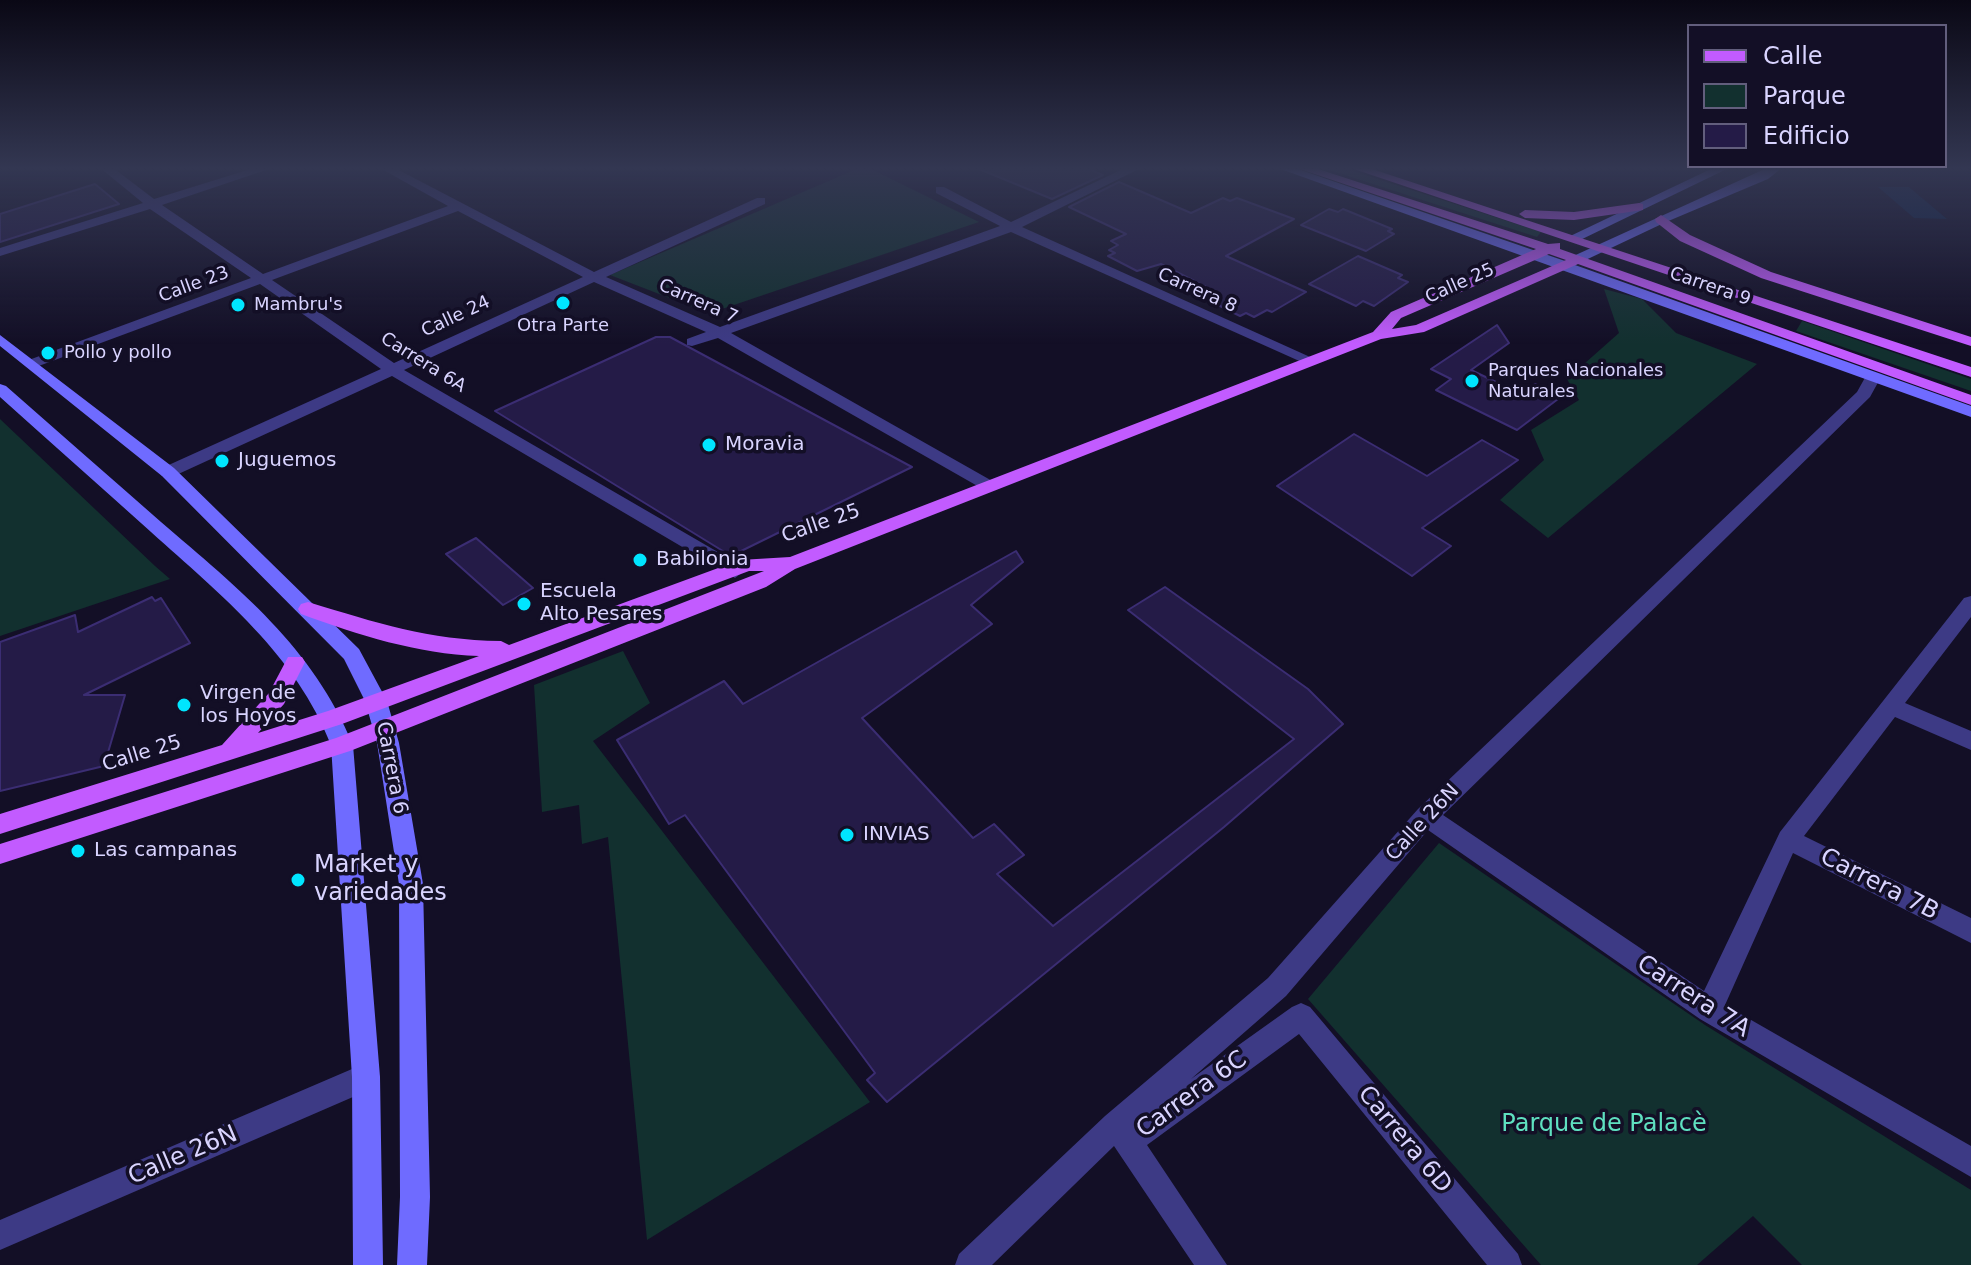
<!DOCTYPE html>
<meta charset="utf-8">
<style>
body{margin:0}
#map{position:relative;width:1971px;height:1265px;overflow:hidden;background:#130f26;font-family:"DejaVu Sans",sans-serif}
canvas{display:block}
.legend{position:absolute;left:1687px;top:24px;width:260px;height:144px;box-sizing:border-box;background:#130f26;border:2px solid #625e7d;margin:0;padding:10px 14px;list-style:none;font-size:24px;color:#d9d4ff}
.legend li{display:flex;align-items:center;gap:16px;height:40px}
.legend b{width:40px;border:2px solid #625e7d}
</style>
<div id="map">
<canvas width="1971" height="1265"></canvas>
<ul class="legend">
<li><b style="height:10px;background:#c25bff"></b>Calle</li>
<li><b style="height:22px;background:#12302f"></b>Parque</li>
<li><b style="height:22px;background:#241b47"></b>Edificio</li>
</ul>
</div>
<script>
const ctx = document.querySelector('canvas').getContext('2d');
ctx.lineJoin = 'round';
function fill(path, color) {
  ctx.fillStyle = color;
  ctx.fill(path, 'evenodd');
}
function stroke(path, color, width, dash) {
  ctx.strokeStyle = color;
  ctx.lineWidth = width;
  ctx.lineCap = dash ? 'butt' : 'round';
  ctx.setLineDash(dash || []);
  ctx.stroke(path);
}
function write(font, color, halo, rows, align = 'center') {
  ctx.font = font + ' "DejaVu Sans",sans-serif';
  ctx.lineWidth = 7;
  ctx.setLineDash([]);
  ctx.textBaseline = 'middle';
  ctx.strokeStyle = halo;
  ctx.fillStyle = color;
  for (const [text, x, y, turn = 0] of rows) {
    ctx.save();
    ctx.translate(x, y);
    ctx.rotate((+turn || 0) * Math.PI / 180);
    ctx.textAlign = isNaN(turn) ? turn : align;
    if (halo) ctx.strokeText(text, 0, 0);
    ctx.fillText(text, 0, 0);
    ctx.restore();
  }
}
fill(new Path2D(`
 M861 167H867L979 222 722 309H698L610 275Z
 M1320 167H1341L1541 232 1537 237Z
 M1604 289 1642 299 1676 333 1757 364 1548 538 1500 500 1544 460 1531 430 1579 400 1567 379 1619 333Z
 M1802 321 1971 379V391L1796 331Z
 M0 419 155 566 170 579 0 636Z
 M623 651 650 703 593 741 870 1102 647 1240 608 837 582 844 579 805 542 812 534 685Z
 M1439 843 1705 1025 1971 1190V1265H1802L1753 1216 1697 1265H1541L1308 999Z`), '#12302f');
fill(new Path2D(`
 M1878 187H1909L1947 219 1914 218Z`), '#0c2248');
const building = new Path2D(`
 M974 167H1084L1103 175 1052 199Z
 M1119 182 1191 213 1223 198 1230 201 1237 198 1294 219 1226 256 1306 292 1272 312 1267 310 1254 317 1246 313 1240 316 1210 301 1213 299 1204 295 1212 290 1161 264 1137 271 1108 256 1115 253 1109 250 1118 245 1111 241 1126 234 1069 207Z
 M95 184 119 204 0 242V214Z
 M1329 209 1338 212 1343 209 1392 229 1388 231 1394 234 1366 251 1301 225Z
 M1358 256 1402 275 1398 278 1408 282 1374 306 1363 301 1356 306 1309 284Z
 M1497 325 1509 343 1471 370 1521 394 1535 384 1562 396 1517 430 1436 390 1451 379 1431 369Z
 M656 337H670L912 467 731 556 495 411Z
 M1354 434 1427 476 1482 440 1518 460 1422 528 1451 546 1412 576 1277 486Z
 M476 538 502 561 533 588 503 605 446 554Z
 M1016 551 1023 562 971 605 992 624 862 718 973 838 994 824 1024 855 997 874 1053 926 1294 739 1128 610 1165 587 1308 689 1343 724 1224 827 887 1102 867 1080 875 1073 685 815 669 824 617 740 724 681 743 704Z
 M152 597 155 601 161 598 190 643 84 695H125L104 766 0 791V642L75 615 78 632Z`);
fill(building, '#241b47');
stroke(building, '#3b2d73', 2);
fill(new Path2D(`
 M99 167H112L154 199 257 167H275L162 205 263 274 448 206 378 167H393L594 272 757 198H765V204L606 277 720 327 1000 226 936 193V187H944L1011 222 1127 167H1143L1022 227 1319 361 1316 364H1306L1011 232 731 333 994 482 997 486 988 492 718 338 692 346 687 345V339L706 332 594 282 404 370 742 566 744 571 735 578 392 376 174 476H162L159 472 162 468 381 369 260 284 36 367H26V361L251 278 150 209 0 256V248L143 203ZM458 211 583 277 394 363 272 280Z
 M1873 372 1881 377 1870 397 1443 815 1704 991 1780 832 1964 598 1971 596V617L1905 703 1971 731V750L1895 717 1804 836 1971 918V943L1793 853 1725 1005 1971 1146V1177L1700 1019 1428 830 1286 996 1191 1079 1292 1007 1301 1003 1310 1007 1518 1254 1522 1265H1487L1299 1034 1147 1145 1227 1265H1194L1114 1146 992 1265H955L959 1254 1105 1116 1268 978 1418 809 1857 392 1867 374Z
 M366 1063 376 1067 380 1077 376 1087 0 1250V1220Z`), '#3d3a85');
fill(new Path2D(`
 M1275 167H1292L1568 262 1569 258 1769 167H1783L1768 179 1666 222 1575 265 1971 406V417Z
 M1715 167H1731L1576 242 1564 239Z
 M0 335 174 468 359 649 387 701 399 743 423 884 430 1197 427 1265H397L400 1197 399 884 377 743 365 701 344 659 162 476 0 346Z
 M0 384 6 386C57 431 109 476 161 522 239 589 313 647 353 745L380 1077 383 1265H353L352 1077 331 745C296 655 221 595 151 532 101 487 50 442 0 397Z`), '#6f6bff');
fill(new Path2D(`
 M1294 167H1312L1548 244 1560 243V249L1971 395V405L1578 264 1424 332 1381 339 795 569 766 587 350 751 0 864V844L336 738 764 571H749L342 724 0 834V814L222 745 269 693 288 657H302L305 662 284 704 258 733 328 711 479 656C417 654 359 635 301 614L298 609 301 604 308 602C378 623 427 640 501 641L509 645 740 560 790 557 1373 332 1391 312 1536 249ZM1549 254 1566 260 1416 325 1392 329 1401 318Z
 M1348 167H1366L1971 367V377Z
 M1639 203 1643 204V210L1574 220 1525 218 1519 214 1525 210 1574 212Z
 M1661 215 1690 235 1771 272 1971 337V346L1761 278 1680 241 1656 222 1655 219Z`), '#c25bff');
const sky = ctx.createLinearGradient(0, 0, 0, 344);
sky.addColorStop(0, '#0a0815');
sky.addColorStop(0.49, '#333752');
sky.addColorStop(1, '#33375200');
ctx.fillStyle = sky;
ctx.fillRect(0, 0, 1971, 344);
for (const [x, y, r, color] of [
 [563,303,8,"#00e5ff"],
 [238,305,8,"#00e5ff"],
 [48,353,8,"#00e5ff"],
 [1472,381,8,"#00e5ff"],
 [709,445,8,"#00e5ff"],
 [222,461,8,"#00e5ff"],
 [640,560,8,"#00e5ff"],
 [524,604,8,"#00e5ff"],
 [184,705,8,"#00e5ff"],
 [847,835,8,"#00e5ff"],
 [78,851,8,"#00e5ff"],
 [298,880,8,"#00e5ff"]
]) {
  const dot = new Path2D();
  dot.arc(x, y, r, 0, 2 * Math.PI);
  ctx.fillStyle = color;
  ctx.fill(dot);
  stroke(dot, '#130f26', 3);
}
write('18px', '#d9d4ff', '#130f26', [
 ["Calle 25",1460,284,-24],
 ["Calle 23",194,285,-20],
 ["Carrera 9",1710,287,19],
 ["Carrera 8",1197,291,24],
 ["Carrera 7",698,302,24],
 ["Calle 24",456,317,-25],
 ["Carrera 6A",423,363,32]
]);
write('18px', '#d9d4ff', '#130f26', [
 ["Mambru's",254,305],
 ["Otra Parte",563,326,"center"],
 ["Pollo y pollo",64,353],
 ["Parques Nacionales",1488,371],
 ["Naturales",1488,392]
], 'left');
write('20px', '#d9d4ff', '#130f26', [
 ["Moravia",725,445],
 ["Juguemos",238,461],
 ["Babilonia",656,560],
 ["Escuela",540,592],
 ["Alto Pesares",540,615],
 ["Virgen de",200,694],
 ["los Hoyos",200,717],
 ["INVIAS",863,835],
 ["Las campanas",94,851]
], 'left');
write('20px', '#d9d4ff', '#130f26', [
 ["Calle 25",821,524,-19],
 ["Calle 25",142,754,-17],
 ["Carrera 6",391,768,79],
 ["Calle 26N",1423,823,-47]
]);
write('24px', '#d9d4ff', '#130f26', [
 ["Market y",314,866],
 ["variedades",314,894]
], 'left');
write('24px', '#d9d4ff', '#130f26', [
 ["Carrera 7B",1879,885,27],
 ["Carrera 7A",1693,997,33],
 ["Carrera 6C",1192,1095,-36],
 ["Carrera 6D",1404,1140,50],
 ["Calle 26N",183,1156,-23]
]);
write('24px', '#5fe0c0', '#130f26', [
 ["Parque de Palacè",1604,1125]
]);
</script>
